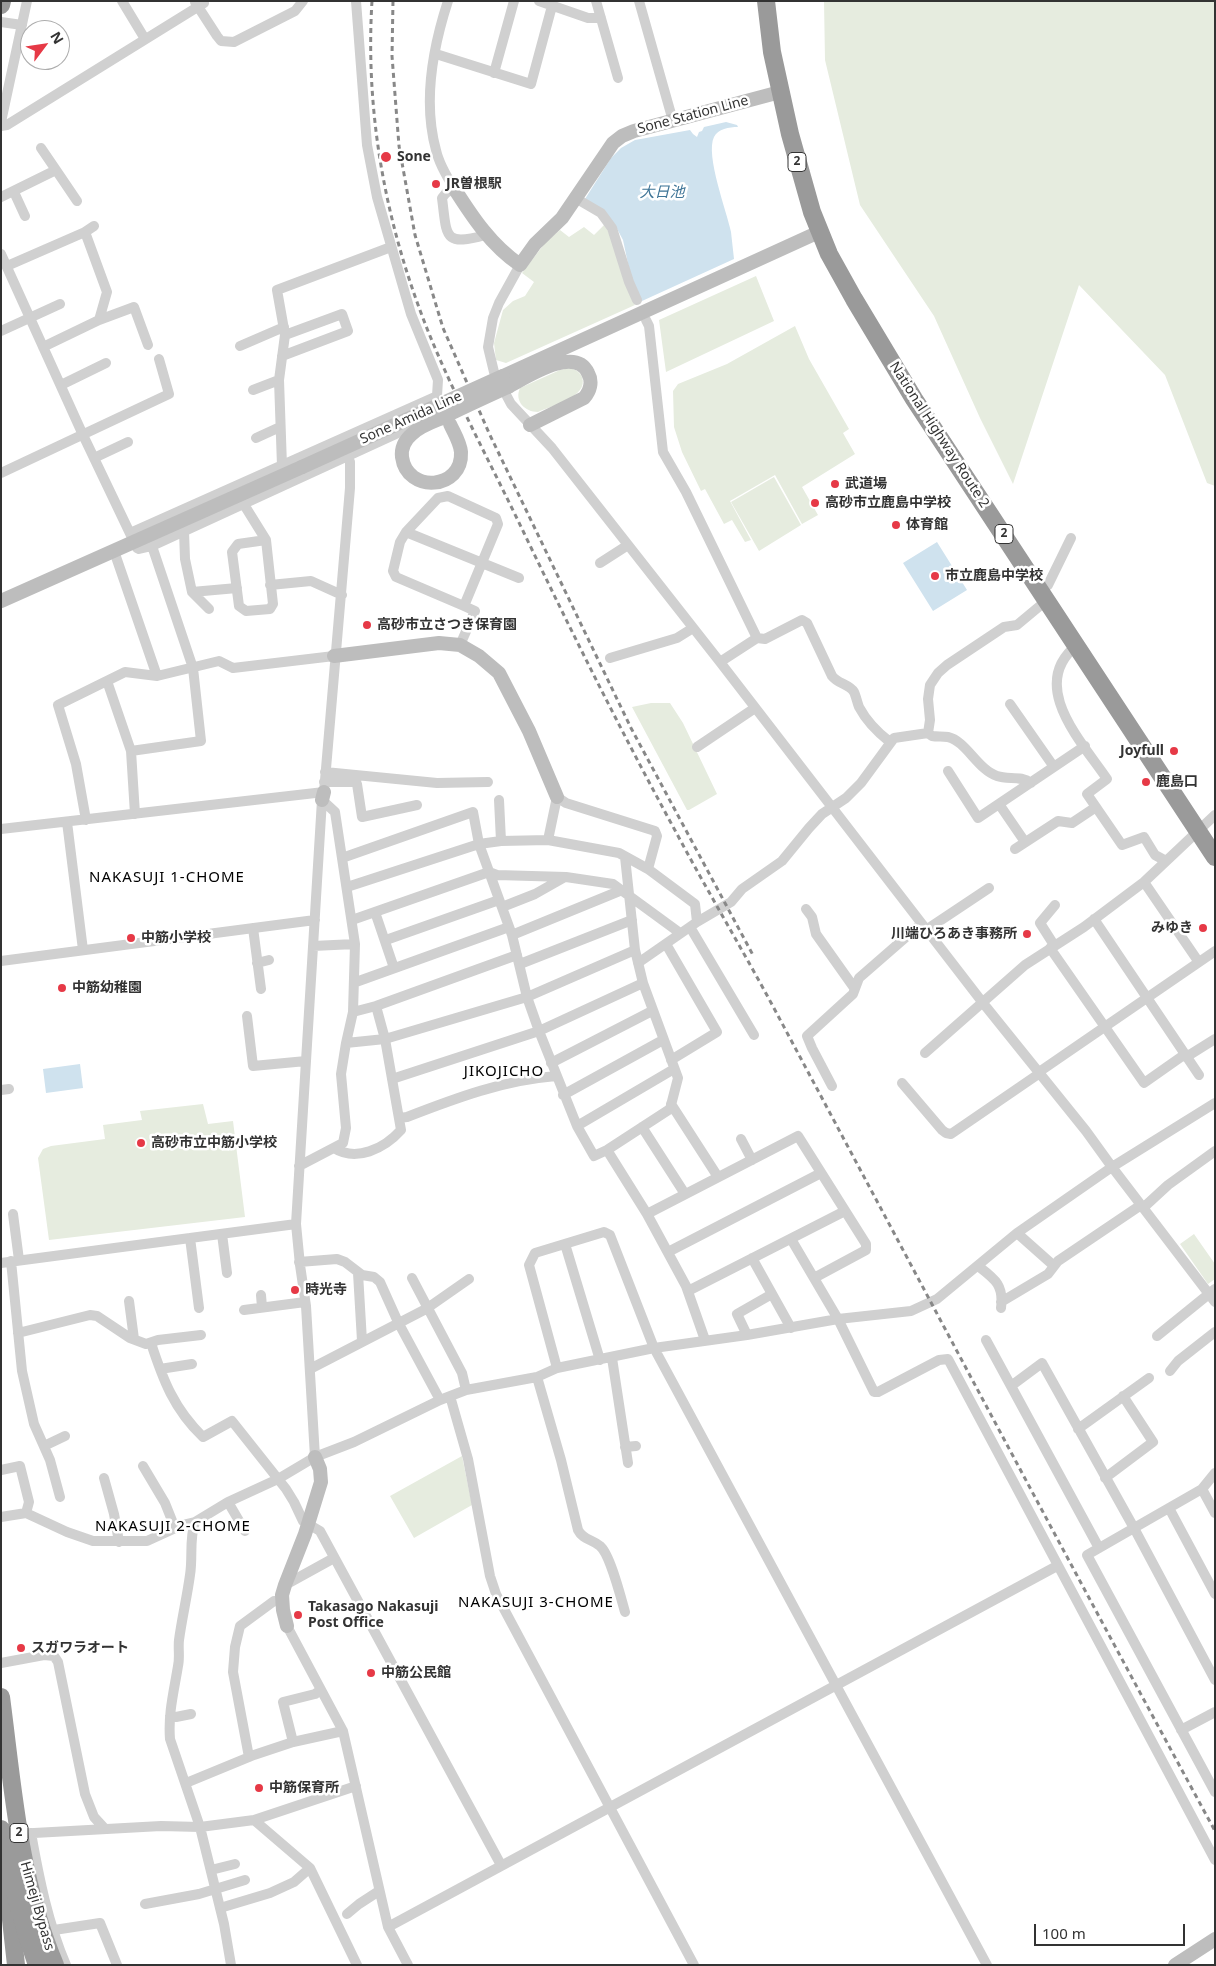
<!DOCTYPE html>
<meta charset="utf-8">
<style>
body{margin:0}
#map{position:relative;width:1216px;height:1966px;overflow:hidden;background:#fff;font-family:"Noto Sans",sans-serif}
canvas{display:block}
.frame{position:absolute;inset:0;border:2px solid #333;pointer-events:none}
.north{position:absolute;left:20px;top:20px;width:50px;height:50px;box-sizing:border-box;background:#fff;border:1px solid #adadad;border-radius:50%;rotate:59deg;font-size:14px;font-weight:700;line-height:20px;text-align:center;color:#333}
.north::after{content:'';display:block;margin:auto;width:18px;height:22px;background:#e63946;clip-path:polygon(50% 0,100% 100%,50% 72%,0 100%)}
.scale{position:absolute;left:1034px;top:1924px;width:151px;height:22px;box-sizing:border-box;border:2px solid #333;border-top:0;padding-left:6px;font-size:15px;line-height:18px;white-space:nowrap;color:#333;-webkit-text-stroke:4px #fff;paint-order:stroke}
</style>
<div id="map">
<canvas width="1216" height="1966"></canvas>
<div class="frame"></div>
<div class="north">N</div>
<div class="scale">100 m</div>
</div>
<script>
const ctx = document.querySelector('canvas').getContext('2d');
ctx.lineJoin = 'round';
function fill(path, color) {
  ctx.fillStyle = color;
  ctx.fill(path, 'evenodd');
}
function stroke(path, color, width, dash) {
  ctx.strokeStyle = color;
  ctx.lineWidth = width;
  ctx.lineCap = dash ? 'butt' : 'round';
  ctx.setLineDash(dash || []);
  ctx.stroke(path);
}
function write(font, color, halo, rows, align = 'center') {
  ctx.font = font + ' "Noto Sans","Noto Sans JP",sans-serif';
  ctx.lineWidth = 5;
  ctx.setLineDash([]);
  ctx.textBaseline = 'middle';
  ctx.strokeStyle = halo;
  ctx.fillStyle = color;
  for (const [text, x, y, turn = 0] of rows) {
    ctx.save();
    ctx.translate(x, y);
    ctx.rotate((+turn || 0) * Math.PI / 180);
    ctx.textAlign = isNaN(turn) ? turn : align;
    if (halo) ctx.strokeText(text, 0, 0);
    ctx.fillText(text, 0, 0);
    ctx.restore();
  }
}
fill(new Path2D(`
 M824 1H1215V486L1207 483 1165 375 1079 285 1013 484 980 418 934 316 860 205 825 60Z
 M605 224C618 251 624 279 635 305L506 363 496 360 494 343 503 310 513 301 525 296 534 282 522 273 545 243 560 230 569 237 584 227 594 235Z
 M756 276 774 321 666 372 659 320Z
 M795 326 809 359 849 429 843 433 855 454 802 487 818 515 802 524 775 475 730 501 751 540 745 542 732 520 724 524 705 489 701 491 682 452 674 427 673 391 678 384 727 364Z
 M570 368C575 369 580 372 582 377 589 397 551 406 538 412 525 412 514 401 520 388L560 370Z
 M774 477 801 525 759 551 731 502Z
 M651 703H670L683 723 717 794 689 810H687L632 707Z
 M203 1104 208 1124 233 1121 245 1217 49 1240 38 1158 43 1149 51 1146 105 1139 103 1125 142 1120 140 1111Z
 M1194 1234 1215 1264V1279L1208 1284 1180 1244Z
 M462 1456 472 1505 414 1538 390 1496Z`), '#e6ecdf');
fill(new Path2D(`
 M726 122 737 125 738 127C729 127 718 129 714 137 705 155 727 212 731 232 732 241 733 250 734 259L642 301 630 273 623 240 615 225 585 199 611 158 621 148 635 140 690 130 693 134 697 137 699 132 702 131 704 127Z
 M937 542 967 590 933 611 903 563Z
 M80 1064 83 1088 46 1093 43 1069Z`), '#cfe2ee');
stroke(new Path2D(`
 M122 1 145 39
 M448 1C433 47 423 103 436 150 439 164 447 177 454 188L446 193 442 198C447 236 443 247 485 235
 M539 1 588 18H601
 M596 1 618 78
 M639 1 673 121
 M195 2 217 36 221 41 234 42 295 11 303 1
 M1 22 22 25
 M436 54 531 84 552 6
 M494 73 514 1
 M1 122 27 1
 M1 126 7 125 204 3
 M41 148 56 170
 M14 192 25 216
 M1 197 56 170 77 201
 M577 199 601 213 612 228 629 282 637 300
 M85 232 94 226
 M1 254 83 435 137 548 139 549 152 546 422 422
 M520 265 499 303 493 318 488 347 494 372 511 404 552 448 720 662 983 1003 1086 1131 1112 1167 1215 1302
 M7 266 85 232 107 292 99 320
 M646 320 649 326 663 452 686 492 757 638 720 662
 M1 331 60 304
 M240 346 284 327
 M43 347 99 320 134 307 148 345
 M282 356 348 331 342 314 285 335
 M61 385 106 363
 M253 390 279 380
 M256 438 280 427
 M94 458 128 442
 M282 466 279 380 285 335 277 290 391 247
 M1 473 169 394 159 359
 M243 503 266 540 273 604 270 609 246 611 239 606 232 552 238 544 266 540
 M184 531 185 559 192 592 209 609
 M406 532 519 578
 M130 533 437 396 438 380 411 314 377 197 367 145 356 1
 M114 551 157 676
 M600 563 628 545
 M270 585 311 581 342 595
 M1040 590 1048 585 1071 538
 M192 592 237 588
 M757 638 765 639 802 620 807 623 832 676C838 684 849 684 854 692 856 696 857 702 859 707 867 722 877 732 890 742
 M460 645 475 611 464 606 396 577 393 571 400 542 406 532 438 498 448 496 496 518 498 524 464 606
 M1077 645C1027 685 1082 742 1107 779L1087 794 1122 845 1144 837 1155 855 1166 861
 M610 658 677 638 693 628
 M107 681 131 751 135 814
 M1010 704 1054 767
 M928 733 932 736C937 737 943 736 948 737 966 741 978 770 997 776 1008 780 1021 775 1031 783
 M697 747 755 708
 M131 751 201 741 193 668 152 546
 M948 771 978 818 1085 746
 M325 772 437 783 488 782
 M324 782H354L357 784 362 817 417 805
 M499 800 501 841
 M999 804 1025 842
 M86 820 76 764 58 705 125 672 157 676 219 661 233 668 334 656
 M67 822 83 950
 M1 829 324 792 350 488V462L341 443
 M548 840 557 797 566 803 655 831 657 836 648 869
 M1015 849 1058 821 1072 823 1096 807
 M342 858 473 812 479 844 512 935 527 997 539 1031 577 1126 594 1156 607 1150 670 1109 678 1078 643 983 635 950 625 857
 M1144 882 1198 961
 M347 887 479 844 501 841 548 840 619 853 648 869 695 904 697 922 638 963
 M502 907 535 894 565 877
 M806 909 812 917 816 934 855 989
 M375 912 394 968
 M1094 919 1199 1075
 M352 920 489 872 497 875 566 877 613 884 680 933
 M697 922 731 902 742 889 782 861 809 828 822 814 846 798 861 783 894 738 928 733 930 720 928 699 930 685 938 673 947 665 1004 627 1017 625 1047 600
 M690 927 754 1035
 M253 928 261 989
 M926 930 989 888
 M512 935 622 890
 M386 940 499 900
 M666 944 717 1032 671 1060
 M1054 945 1040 923 1055 905
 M313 946 355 944
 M1050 948 1144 1083 1181 1057 1191 1054 1215 1039
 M1 961 315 920
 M257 963 269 960
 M520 964 632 920
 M356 982 509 927
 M353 1012 376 1006 517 955
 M247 1016 253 1066 306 1061
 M346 1043 385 1039 527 997 635 950
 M925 1053 1025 965 1084 927 1144 882 1215 815
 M551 1063 652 1011
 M1039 1072 1215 951
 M392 1079 539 1031 643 983
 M902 1083 942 1130 946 1133 951 1134 1040 1073
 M832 1086 812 1048 807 1036 853 994 859 978 921 924
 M1 1090 9 1089
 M563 1095 663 1040
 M671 1104 718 1177
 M399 1118 407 1117C456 1098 504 1080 556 1076
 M577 1126 674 1069
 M642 1127 685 1194
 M741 1139 752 1160
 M334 1148C356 1162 384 1149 401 1130L385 1039 376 1006
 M607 1150 647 1214 686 1286 705 1340
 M299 1166 343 1143 346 1128 341 1074 346 1043 353 1012 355 944 335 812 322 800
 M1143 1208 1168 1185 1215 1151
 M13 1214 19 1260
 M647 1214 798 1136 866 1244V1250L814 1278
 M1017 1233 1053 1265
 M222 1234 227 1273
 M190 1238 199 1308
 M791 1239 838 1319 874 1392H878L939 1360 948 1359 1215 1860
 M565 1244 600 1360
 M668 1252 821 1173
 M752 1258 791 1328
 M11 1261 22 1371 34 1424 50 1460 60 1497
 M299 1262 337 1259 345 1262 362 1275 374 1277 380 1282 398 1322 440 1400
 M1 1263 296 1224
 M978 1266C995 1279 1004 1285 1001 1308
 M358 1273 362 1341
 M412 1278 462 1373 466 1390
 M688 1291 845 1211
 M261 1295 262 1307
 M129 1301 134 1339
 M1001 1302 1048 1274 1058 1261 1141 1205
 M244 1310 305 1302
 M18 1333 90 1315 97 1316 130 1338 146 1344 158 1340 201 1335
 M747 1335 737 1314 772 1294
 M1157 1336 1215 1289
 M986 1340 1099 1548
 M151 1343C163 1380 174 1409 203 1437L232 1421 286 1489 294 1502 303 1521 320 1531 501 1865
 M612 1358 628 1463
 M557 1368 529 1265 535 1253 604 1232 610 1235 654 1348 987 1965
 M160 1369 192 1364
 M310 1369 426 1309 469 1279
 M1170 1371 1178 1361 1215 1332
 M537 1377 561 1460 578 1530C583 1540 592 1539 600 1546 610 1554 621 1598 625 1612
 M1011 1386 1042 1363 1134 1528 1087 1555 1215 1792
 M450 1396 468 1459 490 1576 496 1594 694 1965
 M1078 1429 1149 1378
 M44 1446 65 1436
 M625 1447 636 1446
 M315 1457 306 1306 300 1265 296 1224 322 800
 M143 1466 165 1503 175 1528
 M1 1470 20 1466 29 1502 26 1513
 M1215 1473 1202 1489 1134 1528 1215 1680
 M104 1478 114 1514 119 1542
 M1105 1478 1153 1442 1123 1396
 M1202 1489 1215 1513
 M228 1502 245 1531
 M1169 1508 1215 1594
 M1 1517 26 1513 67 1532 93 1541H147L182 1525 195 1522 228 1502 278 1479 315 1457 354 1442 440 1400 466 1390 537 1377 557 1368 654 1348 747 1335 838 1319 911 1311 937 1299 1017 1233 1112 1167 1215 1103
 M195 1522C189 1539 193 1557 190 1575 187 1597 182 1618 179 1640 178 1648 180 1658 178 1666 174 1691 168 1713 170 1739L200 1827 224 1924 231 1965
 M285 1585 334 1558
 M287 1626 343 1731 388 1927 408 1965
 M1 1663 44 1655 54 1656 58 1662 85 1794 94 1817 105 1829
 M170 1716 176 1717 191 1714
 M1181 1730 1215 1712
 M293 1742 283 1702 315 1694 321 1690
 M249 1757 233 1672 235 1647 240 1626 274 1601 282 1602
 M186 1783 254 1755 293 1742 343 1731
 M254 1820 310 1868 357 1965
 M31 1833C39 1878 48 1923 66 1965
 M16 1834 161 1826 200 1827 254 1820 356 1786
 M211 1870 235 1864
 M145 1904 199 1894 245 1880
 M220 1908 270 1893 294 1882 310 1868
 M347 1914 359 1904 379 1891
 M388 1927 1057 1566
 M54 1930 100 1923 117 1965`), '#d0d0d0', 10);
stroke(new Path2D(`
 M454 188C473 218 491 245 520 265L535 244 562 218 613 143 622 136 634 131 780 92
 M503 376 819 232
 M508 387C527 377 575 345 588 373 593 382 590 391 584 398L530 425
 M1 601 302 467
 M334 656 439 643 460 645 479 656 499 673 529 731 557 797
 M322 800 324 792
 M287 1626 283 1610 282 1595 285 1585 305 1534 321 1482 320 1469 315 1457
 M1175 1965 1215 1939`), '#bdbdbd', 14);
stroke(new Path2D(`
 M766 1 772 52 790 134 812 212 829 254 854 299 914 399 1215 857
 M1 5 2 1
 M7 1883 16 1965`), '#9a9a9a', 18);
stroke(new Path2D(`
 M372 1C365 114 386 226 428 331 456 400 492 466 524 533 573 635 623 735 677 834 709 894 744 952 776 1012 922 1285 1067 1559 1215 1831
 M393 1 392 56 399 146 415 235 443 328 489 433 631 728 754 957`), '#888', 3, [5, 4]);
stroke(new Path2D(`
 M450 424C454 433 460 442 461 452 463 490 407 494 402 457 401 448 405 440 412 434 420 426 432 422 442 418 464 407 486 397 508 387
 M302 467 503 376`), '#bdbdbd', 14);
stroke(new Path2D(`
 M1 1697C13 1788 19 1880 55 1965
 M1 1829C10 1876 21 1920 37 1965`), '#9a9a9a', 18);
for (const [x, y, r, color] of [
 [386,157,6,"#e63946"],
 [436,184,5,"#e63946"],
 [835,484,5,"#e63946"],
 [815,503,5,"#e63946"],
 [896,525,5,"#e63946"],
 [935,576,5,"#e63946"],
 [367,625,5,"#e63946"],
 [1174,751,5,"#e63946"],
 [1146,782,5,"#e63946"],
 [1203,928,5,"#e63946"],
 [1027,934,5,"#e63946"],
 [131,938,5,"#e63946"],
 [62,988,5,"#e63946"],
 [141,1143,5,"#e63946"],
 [295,1290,5,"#e63946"],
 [298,1615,5,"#e63946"],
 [21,1648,5,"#e63946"],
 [371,1673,5,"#e63946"],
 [259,1788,5,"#e63946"]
]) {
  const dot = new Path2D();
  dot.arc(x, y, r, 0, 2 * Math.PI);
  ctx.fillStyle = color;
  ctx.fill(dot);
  stroke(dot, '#fff', 2);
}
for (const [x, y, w] of [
 [797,162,18],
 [1004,534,18],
 [19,1833,18]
]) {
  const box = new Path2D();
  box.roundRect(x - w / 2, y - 9.5, w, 19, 4);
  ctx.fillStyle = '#fff';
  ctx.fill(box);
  stroke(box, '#333', 1);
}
write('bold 12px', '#333', null, [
 ["2",797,162],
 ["2",1004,534],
 ["2",19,1833]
]);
write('14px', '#333', '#fff', [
 ["Sone Station Line",693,115,-15],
 ["Sone Amida Line",411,418,-24],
 ["National Highway Route 2",939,435,57],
 ["Himeji Bypass",37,1906,74]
]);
write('bold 14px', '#333', '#fff', [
 ["Sone",397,157],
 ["JR曽根駅",446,184],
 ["武道場",845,484],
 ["高砂市立鹿島中学校",825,503],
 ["体育館",906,525],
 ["市立鹿島中学校",945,576],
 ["高砂市立さつき保育園",377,625],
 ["Joyfull",1164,751,"right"],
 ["鹿島口",1156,782],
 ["みゆき",1193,928,"right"],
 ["川端ひろあき事務所",1017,934,"right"],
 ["中筋小学校",141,938],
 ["中筋幼稚園",72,988],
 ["高砂市立中筋小学校",151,1143],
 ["時光寺",305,1290],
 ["Takasago Nakasuji",308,1607],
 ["Post Office",308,1623],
 ["スガワラオート",31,1648],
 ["中筋公民館",381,1673],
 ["中筋保育所",269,1788]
], 'left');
write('italic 15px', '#3f7597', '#fff', [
 ["大日池",662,193]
]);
ctx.letterSpacing = '1px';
write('15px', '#000', '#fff', [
 ["NAKASUJI 1-CHOME",167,878],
 ["JIKOJICHO",504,1072],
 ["NAKASUJI 2-CHOME",173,1527],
 ["NAKASUJI 3-CHOME",536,1603]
]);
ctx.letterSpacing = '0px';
</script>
